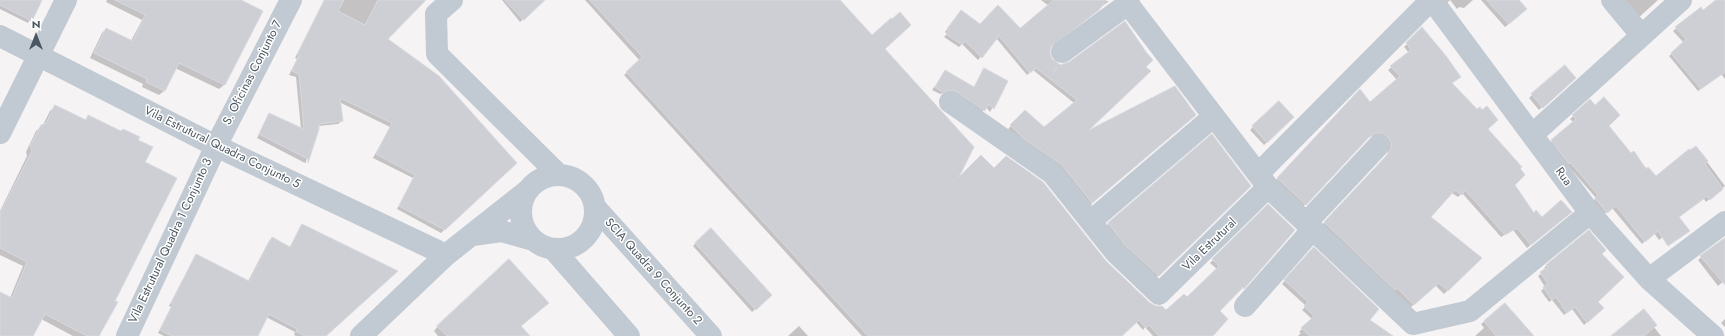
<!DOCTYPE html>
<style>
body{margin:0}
#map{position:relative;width:1725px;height:336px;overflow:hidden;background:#f5f3f3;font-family:Jost,sans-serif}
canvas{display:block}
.north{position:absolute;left:16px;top:16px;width:40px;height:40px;-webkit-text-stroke:3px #fff;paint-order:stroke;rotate:0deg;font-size:11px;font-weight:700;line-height:16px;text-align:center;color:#4a5661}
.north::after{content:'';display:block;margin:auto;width:14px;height:18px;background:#4a5661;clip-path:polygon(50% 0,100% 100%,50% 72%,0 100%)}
</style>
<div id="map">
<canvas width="1725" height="336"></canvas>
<div class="north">N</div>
</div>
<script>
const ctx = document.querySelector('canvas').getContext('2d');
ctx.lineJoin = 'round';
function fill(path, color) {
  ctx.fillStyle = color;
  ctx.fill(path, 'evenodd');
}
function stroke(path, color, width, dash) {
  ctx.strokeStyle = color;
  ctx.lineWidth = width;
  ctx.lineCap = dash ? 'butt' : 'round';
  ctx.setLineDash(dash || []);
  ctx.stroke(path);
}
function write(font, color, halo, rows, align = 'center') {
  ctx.font = font + ' Jost,sans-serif';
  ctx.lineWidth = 3;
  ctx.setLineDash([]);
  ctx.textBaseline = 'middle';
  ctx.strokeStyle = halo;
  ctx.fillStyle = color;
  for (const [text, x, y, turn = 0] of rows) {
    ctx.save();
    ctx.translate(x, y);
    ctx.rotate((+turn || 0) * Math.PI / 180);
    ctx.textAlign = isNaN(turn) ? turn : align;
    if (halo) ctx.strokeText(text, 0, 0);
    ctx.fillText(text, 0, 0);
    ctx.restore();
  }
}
fill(new Path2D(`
 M0 0H41L28 23 0 9Z
 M107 0H239L262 12 224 85 219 89 175 68 164 91 159 95 142 87 143 84 90 58 102 33 106 29 131 41 142 20 106 2Z
 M324 0H426L386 39 515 163 441 233 397 209 413 178 373 158 390 127 339 102 342 121 338 124 318 126 305 164V163L257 138 269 114 301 129 296 77 289 75 297 59 295 58Z
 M502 0H543L520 22Z
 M585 0H839L884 49 955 181 994 170 1105 261 1150 304 1166 312 1187 298 1217 269 1210 263 1268 206 1294 230 1243 288 1219 311 1212 336H1153L1145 327 1143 330 1136 322 1121 336H862L624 75 640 61Z
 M1041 0 1109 1 1052 44 1049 53 1051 60 1057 64 1063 65 1070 63 1085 133 1191 118 1089 206 1008 129 1025 112 1044 129 1074 103 1033 70 1027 75 996 38 978 60 962 44 959 47 944 37 947 34 945 32 959 14 980 26 1020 30 1049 6Z
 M1444 0H1473L1464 8 1459 7 1457 9 1450 0 1447 3Z
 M1481 0H1517L1523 12 1505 27Z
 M1618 0H1658L1636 20Z
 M1718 0H1723L1725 3V79L1721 74 1698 91 1669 56 1684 43 1673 31 1701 9 1703 11Z
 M1422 29 1451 83 1519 168 1514 185 1534 214 1542 218 1567 215 1527 248 1513 230 1501 237 1462 193 1458 197 1452 193 1429 217 1481 258 1444 294 1435 285 1410 308 1321 226 1385 158 1388 152V145L1379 136H1372L1366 139 1302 208 1274 182 1360 91 1370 103 1397 80 1388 70 1409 53 1404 47Z
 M984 70 1007 82 990 112 986 107 981 113 947 92 940 94 932 90 946 71 973 88Z
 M1574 78 1539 110 1529 98 1532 95Z
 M1590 101 1631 154 1656 177 1696 147 1725 186 1706 202 1704 199 1679 217V224L1659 240 1654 233 1642 244 1612 208 1603 215 1592 202 1596 198 1549 144 1573 122 1570 119Z
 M1279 102 1293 117 1264 145 1250 130Z
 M55 106 84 121 89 116 137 140 144 162 114 301 98 336H73L41 319 32 336H0V293L10 298 23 266 0 255V211L27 156 26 152 36 131 43 125 50 111Z
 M1212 136 1250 186 1155 279 1105 227Z
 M303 225 325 336H296L294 335 295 332 266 317 246 336H164L158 333 171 307 169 306 196 255 248 281 269 241 272 238 290 247Z
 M711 229 771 295 752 312 693 246Z
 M1725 238V280L1718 286 1698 260Z
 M1311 251 1368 320 1387 336H1298L1301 333 1299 332 1312 319 1302 310 1306 306 1282 284Z
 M1600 254 1596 302 1602 308 1584 325 1572 309 1564 315 1552 300 1549 302 1541 291 1545 287 1538 276 1546 270 1544 268 1547 265Z
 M1505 304 1531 336H1475L1484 328 1481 324Z
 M543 307 520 327 524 336H438L434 331 438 326Z
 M1725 319V327L1721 323Z
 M799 326 808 336H788Z
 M1654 327 1661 336H1612Z`), '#0003');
const building = new Path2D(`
 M0 0H42L32 21 0 5Z
 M115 0H241L263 11 225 85 179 63 165 91 146 82 147 79 94 53 106 28 133 41 145 15Z
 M325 0H344L338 11 365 25 378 0H426L388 39 439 76 517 163 445 230 399 206 415 175 376 154 392 123 340 98 343 121 319 124V129L308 163V159L259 134 269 113 304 129 299 74 292 71 299 55 298 54Z
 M505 0H545L524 20Z
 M590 0H840L872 35 891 18 892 19 900 12 911 25 885 49 974 147 959 177 981 155 994 168 1006 156 1043 182 1106 261 1150 303 1156 306H1162L1166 310 1184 294 1187 297 1219 266 1212 259 1268 204 1295 230 1244 289 1243 287 1220 311 1228 319 1213 336H1159L1149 325 1146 328 1139 320 1122 336H868L626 72 642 57Z
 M1054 0H1106L1099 10 1051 47 1050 53 1052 59 1059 64 1053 72 1063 64 1069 62 1125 21 1146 52 1153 60 1146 67 1151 71 1089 130 1175 86 1196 115 1092 203 1062 165 1023 138 1010 125 1025 110 1044 127 1077 100 1036 68 1030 73 999 36 982 58 965 41 962 45 946 34 949 30 947 29 961 10 980 24 998 5 1020 28Z
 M1487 0H1519L1527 9 1509 24Z
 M1716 0H1725V72L1701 89 1671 53 1686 39 1675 27 1701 7 1703 10Z
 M1422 27 1446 56 1461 77 1452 83 1477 109 1480 107 1482 110 1487 106 1498 120 1488 129 1522 167 1520 168 1525 175 1515 185 1534 213 1536 210 1542 217 1561 200 1572 212 1531 245 1517 228 1505 235 1465 190 1462 195 1455 190 1431 217 1482 258 1448 291 1439 283 1414 305 1397 288 1395 290 1324 222 1388 154 1391 148V142L1387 136 1382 133H1376L1370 136 1306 205 1277 178 1360 89 1370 102 1400 76 1390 66 1411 50 1406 43Z
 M1565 65 1576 78 1543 108 1531 94Z
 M984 68 1008 81 994 109 988 104 985 111 957 92 951 90 943 92 935 87 945 70 974 87Z
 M1604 97 1620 115 1609 126 1631 153 1634 151 1646 169 1648 167 1656 176 1689 149 1690 150 1696 146 1708 161 1705 164 1723 189 1710 200 1707 196 1679 217 1690 231 1668 246 1658 231 1645 242 1616 206 1607 213 1595 198 1598 195 1570 162 1569 164 1551 140 1576 119 1572 115 1590 99 1595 105Z
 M1279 101 1294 117 1267 143 1252 126Z
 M55 105 86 120 88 115 121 131 123 129 140 137 138 140 153 147 145 162 177 178 115 301 118 302 99 336H87L45 314 33 336H0V292L12 298 27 262 0 248V213L32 151 30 146 41 125 46 123Z
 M1212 134 1251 186 1159 276 1124 244 1108 223Z
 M302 224 398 271 326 336H304L296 331 297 329 269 314 258 336H172L160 330 173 304 171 303 196 254 249 281 272 237 290 247Z
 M711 228 772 295 756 310 695 243Z
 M1589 230 1606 250 1602 254 1624 277 1598 302 1604 308 1587 323 1575 307 1567 313 1556 297 1552 300 1543 287 1548 284 1540 272 1548 267 1546 265Z
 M1725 238V285L1700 256Z
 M1314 247 1379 309 1370 320 1393 336H1310L1301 328 1314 316 1304 306 1308 302 1284 280Z
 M509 259 549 303 521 326 530 336H447L437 326Z
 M1505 303 1534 336H1496L1484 321Z
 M1644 309 1657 325 1644 336H1611Z`);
fill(building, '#cdcfd5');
stroke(building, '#d7d9de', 1);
stroke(new Path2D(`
 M452 0 436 14 437 54 559 175
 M1125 0 1268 187 1413 324 1470 311 1590 213
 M1432 0 1590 213 1649 279 1713 336
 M1612 0 1641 35
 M0 36 216 146 446 255
 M1062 52 1129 3
 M950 102 1052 173 1115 252 1159 294 1268 187
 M0 133 66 0
 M1532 135 1681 0
 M1258 174 1431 0
 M521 212a37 37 0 1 1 74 0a37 37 0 1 1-74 0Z
 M595 207 711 336
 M1091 221 1213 117
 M1306 223 1379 145
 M473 235 501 231 533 240
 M554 250 629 336
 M1649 279 1725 222
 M1245 306 1313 229
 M127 336 216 146 291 0
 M361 336 446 255 527 191`), '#c1cad2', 22);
write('12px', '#4a5661', '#fff', [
 ["S. Oficinas Conjunto 7",253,73,-63],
 ["Vila Estrutural Quadra Conjunto 5",222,148,26],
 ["Rua",1563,177,54],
 ["Vila Estrutural Quadra 1 Conjunto 3",171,241,-65],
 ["Vila Estrutural",1210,245,-44],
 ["SCIA Quadra 9 Conjunto 2",653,272,48]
]);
</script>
